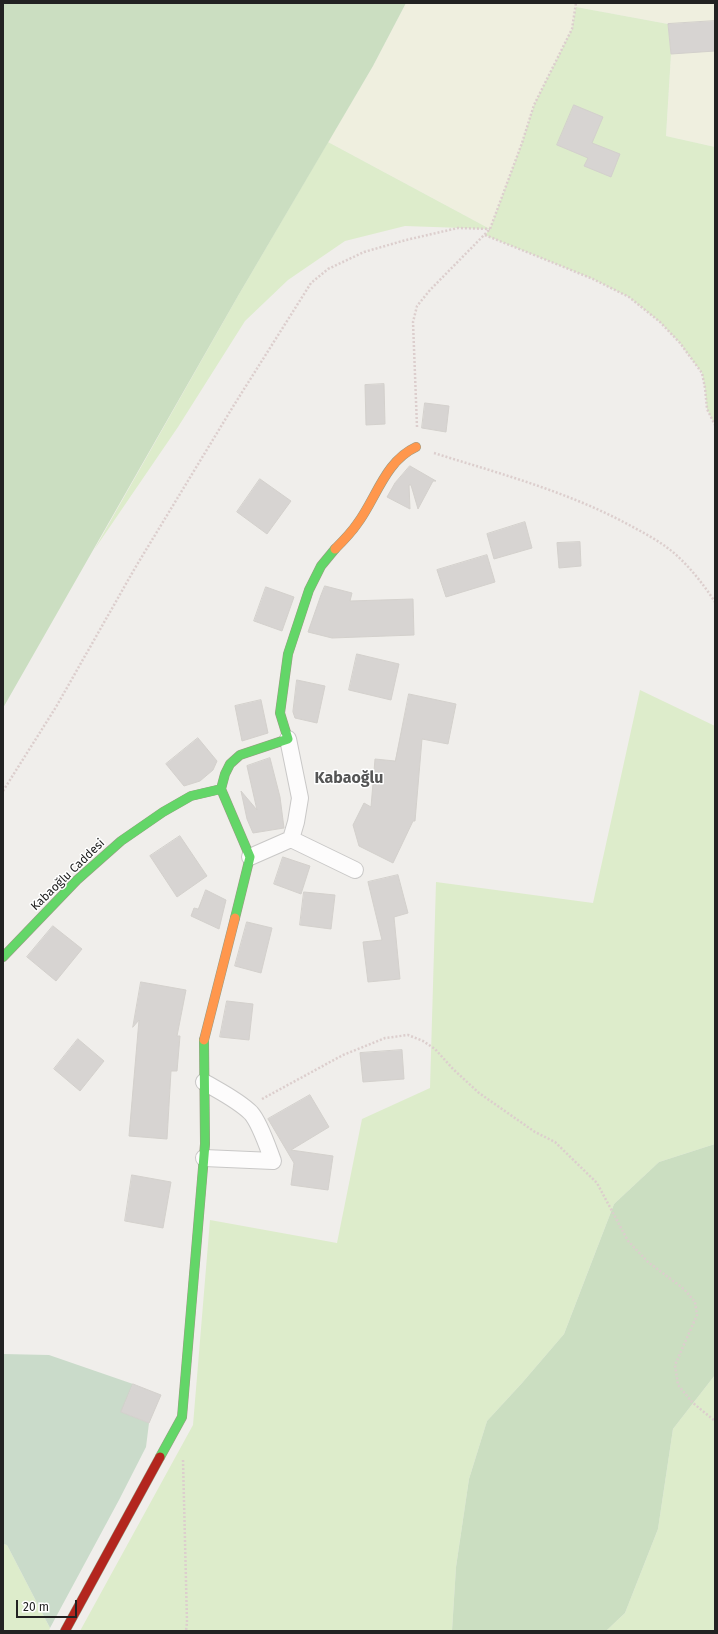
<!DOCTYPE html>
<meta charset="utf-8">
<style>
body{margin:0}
#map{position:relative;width:718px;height:1634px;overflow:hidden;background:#f0eeeb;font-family:"Fira Sans",sans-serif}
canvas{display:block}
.frame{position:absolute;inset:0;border:4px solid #222;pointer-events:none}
.scale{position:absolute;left:16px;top:1600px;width:61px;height:18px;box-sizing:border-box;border:2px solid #222;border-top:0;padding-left:5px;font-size:12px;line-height:14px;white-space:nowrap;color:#222;-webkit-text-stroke:3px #fff;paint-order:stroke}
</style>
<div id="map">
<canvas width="718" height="1634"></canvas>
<div class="frame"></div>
<div class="scale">20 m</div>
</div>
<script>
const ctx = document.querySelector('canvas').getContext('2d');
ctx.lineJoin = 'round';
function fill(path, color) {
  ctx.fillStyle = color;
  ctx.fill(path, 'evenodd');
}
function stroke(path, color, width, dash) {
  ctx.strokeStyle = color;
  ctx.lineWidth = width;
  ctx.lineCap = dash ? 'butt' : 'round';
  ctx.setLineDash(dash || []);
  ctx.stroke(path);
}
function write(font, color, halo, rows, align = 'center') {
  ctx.font = font + ' "Fira Sans",sans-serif';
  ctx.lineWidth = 3;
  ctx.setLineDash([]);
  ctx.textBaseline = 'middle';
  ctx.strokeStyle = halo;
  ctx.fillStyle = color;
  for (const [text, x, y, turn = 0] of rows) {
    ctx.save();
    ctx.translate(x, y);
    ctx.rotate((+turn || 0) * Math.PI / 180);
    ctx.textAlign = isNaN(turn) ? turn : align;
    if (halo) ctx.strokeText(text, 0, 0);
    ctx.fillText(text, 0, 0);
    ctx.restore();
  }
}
fill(new Path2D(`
 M406 3H715V147L666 136 671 54 668 24 576 7 572 29 534 105 522 143 490 229 328 142 373 66Z`), '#efefdf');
fill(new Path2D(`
 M576 7 668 24 671 54 666 136 715 147V425L707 409 705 388 702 373 680 343 660 322 629 297 593 279 485 235 490 229 405 226 345 241 288 280 245 321 178 427 94 550 238 296 328 142 490 229 522 143 534 105 572 29Z
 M640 690 715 726V1144L659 1162 614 1204 564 1334 522 1383 487 1421 469 1479 456 1567 452 1631H80L193 1425 210 1220 337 1243 362 1119 430 1088 436 882 593 903Z
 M715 1375V1631H606L625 1613 658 1529 673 1429Z
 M3 1544 7 1545 50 1628 49 1631H3Z`), '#ddeccb');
fill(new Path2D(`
 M3 3H406L373 66 238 296 3 708Z
 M715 1144V1375L673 1429 658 1529 625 1613 606 1631H452L456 1567 469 1479 487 1421 522 1383 564 1334 614 1204 659 1162Z`), '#cbdec1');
fill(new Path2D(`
 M3 1354 49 1355 133 1384 122 1412 149 1423 146 1447 119 1500 50 1628 7 1545 3 1544Z`), '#cadbca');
const building = new Path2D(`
 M715 21V51L671 54 668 24Z
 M574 105 603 117 592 143 620 154 611 177 584 166 588 158 557 145Z
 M384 384 385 424 366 425 365 385Z
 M425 403 449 406 446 432 422 428Z
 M410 466 436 481H433L418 509 411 485H409L410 509 387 497 395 483Z
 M260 479 291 501 267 534 237 512Z
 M525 522 532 548 494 559 487 534Z
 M580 542 581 566 559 568 557 543Z
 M487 555 495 582 446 597 437 570Z
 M325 586 352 593 350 601 413 599 414 635 332 638 308 632 321 595Z
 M266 587 294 597 282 631 254 621Z
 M357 654 399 664 391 700 349 690Z
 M297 680 325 686 317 723 295 718 293 712Z
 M409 694 456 704 448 744 422 739 415 821H413L393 863 359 846 353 825 364 803 371 807 375 759 395 761Z
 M261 700 268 733 242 741 235 706Z
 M198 738 217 761 213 770 200 781 184 786 166 764Z
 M270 758 280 797 284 828 253 833 247 819 241 791 257 810 247 766Z
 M180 836 207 876 177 897 150 856Z
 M283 857 310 866 301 894 274 884Z
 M398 875 408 913 394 917 400 979 368 982 363 942 382 940 368 882Z
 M206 890 226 900 219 929 191 916 194 908 198 909Z
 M304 892 335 895 331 929 300 925Z
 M247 922 272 928 261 973 235 966Z
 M53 926 82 949 56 981 27 957Z
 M141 982 186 990 177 1036H180L177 1071H171L167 1139 129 1136 139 1020 133 1027Z
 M227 1001 253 1004 249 1040 220 1037Z
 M78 1039 104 1061 80 1091 54 1069Z
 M402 1050 404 1079 363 1082 360 1053Z
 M310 1095 329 1127 291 1150 333 1156 328 1190 291 1185 294 1163 268 1119Z
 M132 1175 171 1182 163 1228 125 1221Z
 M133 1384 161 1395 149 1423 121 1412Z`);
fill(building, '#d7d4d2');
stroke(building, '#d3d0cc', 1);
const street = new Path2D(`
 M291 839 355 870
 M250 857 291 839 296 822 300 798 288 739
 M204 1082C219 1091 238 1100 251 1113 260 1123 268 1148 273 1161L204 1158`);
const fast = new Path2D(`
 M235 918 250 857 221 789 225 774 230 764 240 755 288 739 280 713 288 654 309 590 321 566 335 549
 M3 957 77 880 121 841 163 812 191 796 221 789
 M160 1457 182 1417 205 1144 204 1040`);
const slow = new Path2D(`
 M335 549C343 541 351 533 357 524 376 499 385 461 416 447
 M204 1040 235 918`);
const jam = new Path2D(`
 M65 1631 160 1457`);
stroke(street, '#c9c8c7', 18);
stroke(fast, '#999a82', 10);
stroke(slow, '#999a82', 10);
stroke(jam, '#999a82', 10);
stroke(new Path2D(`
 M485 235 593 279 629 297 660 322 680 343 702 373 705 388 707 409 715 425
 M417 427 413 322 417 306 430 290 490 229 522 143 534 105 572 29 576 3
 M434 453C501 474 569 492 631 526 646 534 661 542 674 553 690 567 704 585 715 602
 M3 791 56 707 135 568 234 405 311 283 328 269 364 252 406 240 458 228 490 229
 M262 1099 343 1055 385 1038 408 1035 423 1041 435 1049 453 1069 479 1093 535 1132 555 1142 597 1183 628 1241 648 1262 684 1289 695 1302 697 1315 675 1365 678 1385 693 1403 715 1421
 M183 1460 187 1622 186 1631`), '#dccecd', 2.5, [2, 2]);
stroke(street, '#fdfcfc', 16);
stroke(fast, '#63d668', 9);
stroke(slow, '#ff974d', 9);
stroke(jam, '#b3261e', 9);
write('12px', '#222', '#fff', [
 ["Kabaoğlu Caddesi",68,875,-44]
]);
write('bold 16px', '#555', '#fff', [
 ["Kabaoğlu",349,779]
]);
</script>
